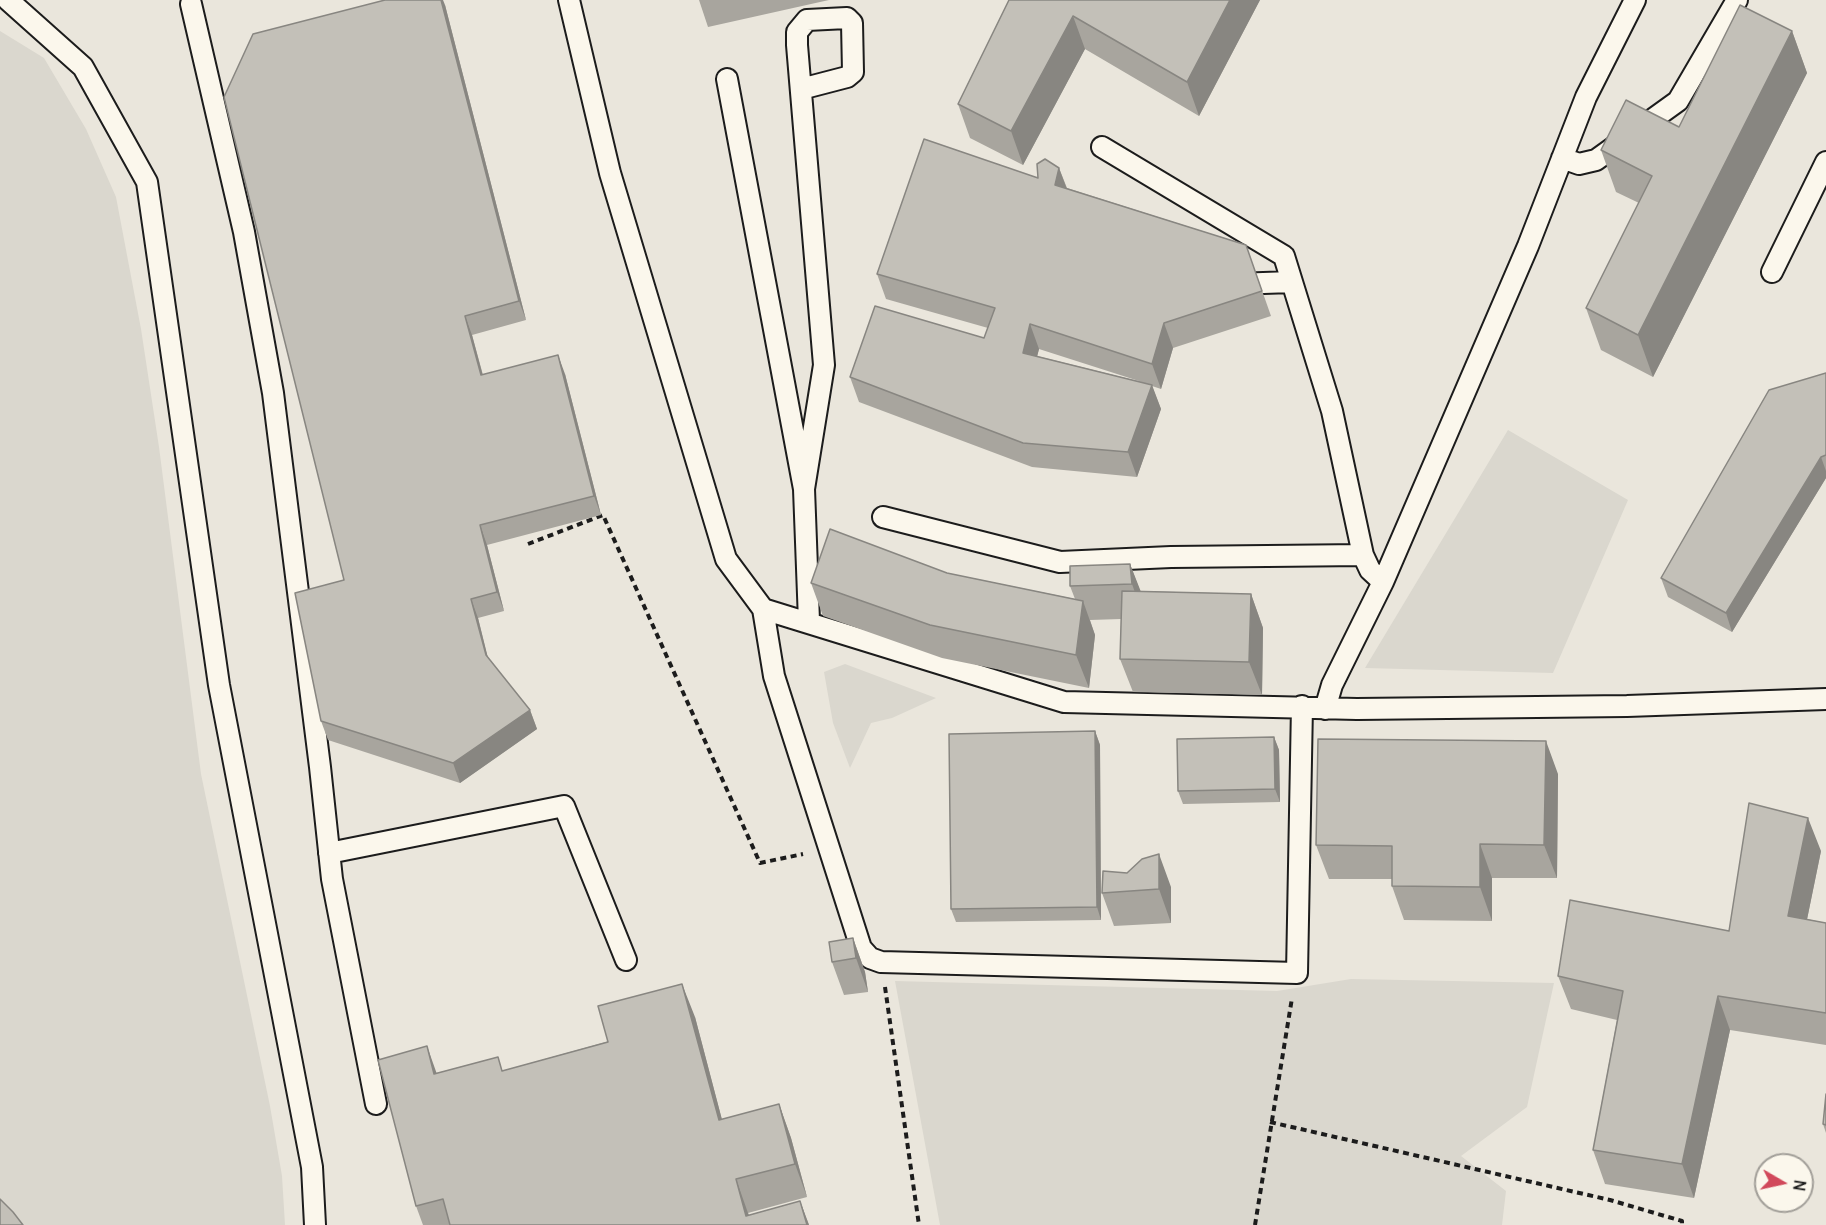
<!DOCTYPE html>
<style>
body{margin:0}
#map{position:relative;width:1826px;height:1225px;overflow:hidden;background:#fbf7ec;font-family:Delius,sans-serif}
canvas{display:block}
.north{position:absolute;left:1754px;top:1153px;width:60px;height:60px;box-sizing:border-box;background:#fbf7ec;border:2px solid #a29f99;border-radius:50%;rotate:99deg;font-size:16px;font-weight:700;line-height:24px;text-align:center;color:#1c1c1c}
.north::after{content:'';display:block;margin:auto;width:21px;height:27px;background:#d1495b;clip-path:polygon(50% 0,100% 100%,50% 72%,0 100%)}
</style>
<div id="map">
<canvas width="1826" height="1225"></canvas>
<div class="north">N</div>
</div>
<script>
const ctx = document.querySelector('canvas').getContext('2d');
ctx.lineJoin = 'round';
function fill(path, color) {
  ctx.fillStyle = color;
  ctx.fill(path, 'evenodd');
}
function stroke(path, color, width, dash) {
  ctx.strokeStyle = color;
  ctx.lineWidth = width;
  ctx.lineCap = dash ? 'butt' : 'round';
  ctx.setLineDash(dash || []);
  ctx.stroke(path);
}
fill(new Path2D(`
 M0 0H1826V1225H0ZM1766 1165H1802V1201H1766Z`), '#eae6dc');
fill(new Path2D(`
 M0 31 44 58 86 129 116 197 141 329 159 447 201 774 270 1106 282 1176 285 1225H0Z
 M1508 430 1628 500 1553 673 1365 668Z
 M845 664 936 698 892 718 871 723 850 768 833 723 824 672Z
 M1351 979 1554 983 1527 1107 1461 1156 1506 1191 1502 1225H940L895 981 1277 991Z`), '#dad7ce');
const lane = new Path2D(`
 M8 0 83 67 147 182 219 685 312 1167 315 1225
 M569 0 610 173 726 559 763 609 1064 702 1357 709 1627 706 1826 699
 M191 4 244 232 273 393 320 767 332 879 376 1104
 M727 79 804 489 809 621
 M801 89 847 77 853 72 852 23 847 18 807 20 797 32V45L824 365 804 489
 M1102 147 1284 256 1332 411 1363 555 1370 570 1383 582
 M1562 158 1579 164 1596 160 1678 101 1737 0
 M1772 272 1826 162
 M1235 284 1292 282
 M883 517 1060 562 1171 557 1363 555
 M763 609 774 676 861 948 870 958 881 962 1297 973 1302 706
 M1325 709 1332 685 1383 582 1528 246 1586 97 1635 0
 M329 853 564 806 626 960`);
stroke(lane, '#1c1c1c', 24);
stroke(new Path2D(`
 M528 544 603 515 760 863 803 854
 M885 987 919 1225
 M1270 1122 1610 1200 1682 1221V1225
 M1255 1225 1292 998`), '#1c1c1c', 4, [6, 4.5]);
stroke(lane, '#fbf7ec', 20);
fill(new Path2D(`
 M699 0H829L708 27Z
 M1009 0H1260L1199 116 1085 49 1023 165 970 138 958 104Z
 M445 5 526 320 472 335 483 375 565 374 601 515 487 545 504 611 478 618 488 659 530 710 537 729 460 783 328 740 321 721 344 580Z
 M1792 31 1807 73 1653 377 1601 350 1586 308 1639 203 1616 192 1601 150 1679 127Z
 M1059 168 1067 188 1246 245 1271 316 1173 348 1161 389 1152 386 1161 409 1137 477 1032 467 859 402 850 377 984 338 988 328 886 299 877 274 1038 178ZM1039 349 1142 382 1037 356Z
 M1826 373V478L1732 632 1668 597 1661 578Z
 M1130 564 1140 591 1251 594 1263 628 1262 695 1133 692 1120 659 1121 619 1090 620 1095 635 1089 688 942 658 823 616 811 583 947 573 1075 599 1070 586Z
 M1095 731 1100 745 1101 920 956 922 951 909Z
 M1274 737 1279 750 1280 802 1183 804 1178 791Z
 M1558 774 1557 878H1492V921L1404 920 1392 886V879H1329L1316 845Z
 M1821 851 1807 919 1826 923V1045L1730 1030 1694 1198 1605 1184 1593 1150 1617 1020 1571 1009 1558 976 1729 931Z
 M1171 887V923L1114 926 1102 893Z
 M853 938 865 972 868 992 844 995 832 962Z
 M695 1017 722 1120 779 1104 791 1138 807 1197 748 1213 749 1215 800 1201 809 1225H423L416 1206 437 1073 498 1057 502 1071Z
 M1826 1094V1133L1823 1124Z`), '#a8a59e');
fill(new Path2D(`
 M441 0H443L445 5 526 320 519 301Z
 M1230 0H1260L1199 116 1187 82Z
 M1073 16 1085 49 1023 165 1011 131Z
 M1792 31 1807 73 1653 377 1638 335Z
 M1059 168 1068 192 1055 185Z
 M465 316 472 335 488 395 481 375Z
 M1164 323 1173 348 1161 389 1152 364Z
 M1030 324 1039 349 1032 377 1023 353Z
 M558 355 565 374 601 515 594 496Z
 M1152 385 1161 409 1137 477 1128 452Z
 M1821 457 1826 471V478L1732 632 1726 613Z
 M480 525 487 545 504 611 497 592Z
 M1130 564 1143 597 1144 618 1132 584Z
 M1251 594 1263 628 1262 695 1249 662Z
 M471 599 478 618 492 674 486 655Z
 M1083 601 1095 635 1089 688 1076 655Z
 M530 710 537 729 460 783 453 763Z
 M1095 731 1100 745 1101 920 1097 907Z
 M1274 737 1279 750 1280 802 1275 789Z
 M1546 741 1558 774 1557 878 1544 845Z
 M1808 818 1821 851 1801 949 1788 916Z
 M1480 844 1492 878V921L1480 887Z
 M1159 854 1171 887V923L1159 889Z
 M853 938 865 972 868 992 856 958Z
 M682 984 695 1017 731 1154 719 1120Z
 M1718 996 1730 1030 1694 1198 1682 1164Z
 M427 1046 439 1080 434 1074Z
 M779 1104 791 1138 807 1197 795 1164Z
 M736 1179 748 1213 752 1225 746 1216Z
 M800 1201 809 1225H807Z`), '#888681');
const building = new Path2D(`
 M385 0H441L519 301 465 316 481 375 558 355 594 496 480 525 497 592 471 599 486 655 530 710 453 763 321 721 295 593 344 580 224 97 253 34Z
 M1009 0H1230L1187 82 1073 16 1011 131 958 104Z
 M1740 5 1792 31 1638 335 1586 308 1652 176 1601 150 1626 100 1679 127Z
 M924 139 1038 178 1037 164 1045 159 1059 168 1055 185 1246 245 1262 291 1164 323 1152 364 1030 324 1023 353 1152 385 1128 452 1023 443 850 377 875 306 984 338 995 308 877 274Z
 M1826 373V455L1821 457 1726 613 1661 578 1769 390Z
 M830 529 947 573 1083 601 1076 655 930 625 811 583Z
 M1130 564 1132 584 1070 586V566Z
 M1122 591 1251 594 1249 662 1120 659Z
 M1095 731 1097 907 951 909 949 734Z
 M1274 737 1275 789 1178 791 1177 739Z
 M1318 739 1546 741 1544 845 1480 844V887L1392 886V846L1316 845Z
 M1749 803 1808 818 1788 916 1826 923V1013L1718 996 1682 1164 1593 1150 1623 991 1558 976 1570 900 1729 931Z
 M1159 854V889L1102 893 1103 871 1127 873 1142 859Z
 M853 938 856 958 832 962 829 942Z
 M682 984 719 1120 779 1104 795 1164 736 1179 746 1216 800 1201 807 1225H450L443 1199 416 1206 378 1060 427 1046 434 1074 498 1057 502 1071 608 1042 598 1006Z
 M1826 1094V1125L1823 1124Z
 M0 1199 13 1212 23 1225H0Z`);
fill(building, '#c3c0b8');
stroke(building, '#888681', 1.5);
</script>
